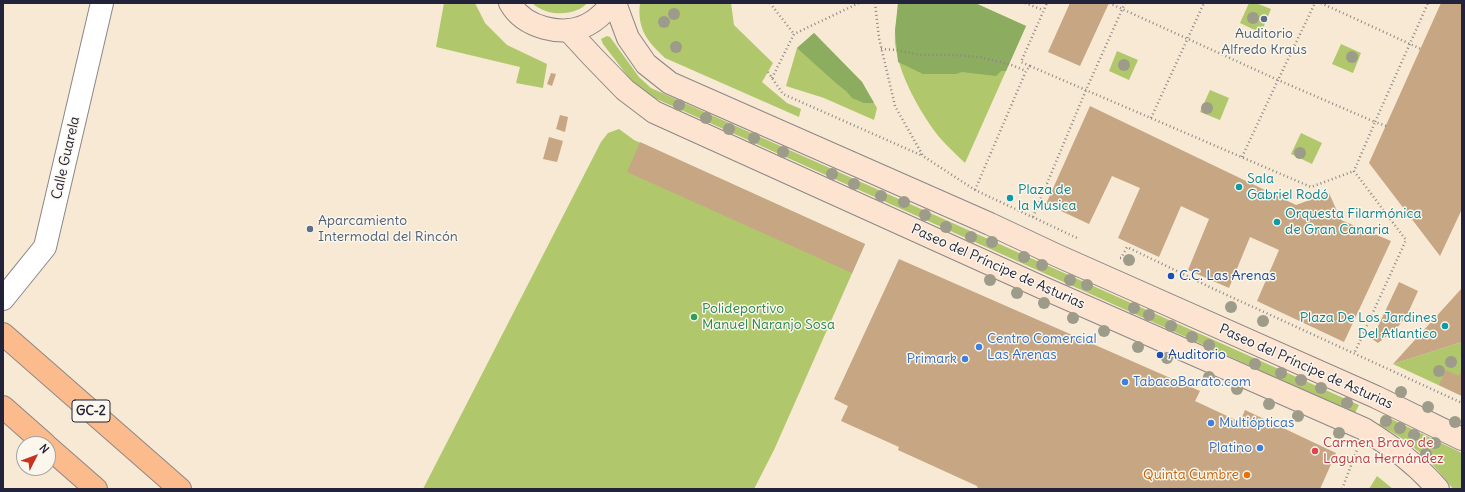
<!DOCTYPE html>
<meta charset="utf-8">
<style>
body{margin:0}
#map{position:relative;width:1465px;height:492px;overflow:hidden;background:#f7e9d3;font-family:Delius,sans-serif}
canvas{display:block}
.frame{position:absolute;inset:0;border:4px solid #22223b;pointer-events:none}
.north{position:absolute;left:16px;top:436px;width:40px;height:40px;box-sizing:border-box;background:#fbf7ec;border:1px solid #a4a2a5;border-radius:50%;rotate:48deg;font-size:11px;font-weight:700;line-height:16px;text-align:center;color:#22223b}
.north::after{content:'';display:block;margin:auto;width:14px;height:18px;background:#c8321e;clip-path:polygon(50% 0,100% 100%,50% 72%,0 100%)}
</style>
<div id="map">
<canvas width="1465" height="492"></canvas>
<div class="frame"></div>
<div class="north">N</div>
</div>
<script>
const ctx = document.querySelector('canvas').getContext('2d');
ctx.lineJoin = 'round';
function fill(path, color) {
  ctx.fillStyle = color;
  ctx.fill(path, 'evenodd');
}
function stroke(path, color, width, dash) {
  ctx.strokeStyle = color;
  ctx.lineWidth = width;
  ctx.lineCap = dash ? 'butt' : 'round';
  ctx.setLineDash(dash || []);
  ctx.stroke(path);
}
function write(font, color, halo, rows, align = 'center') {
  ctx.font = font + ' Delius,sans-serif';
  ctx.lineWidth = 3;
  ctx.setLineDash([]);
  ctx.textBaseline = 'middle';
  ctx.strokeStyle = halo;
  ctx.fillStyle = color;
  for (const [text, x, y, turn = 0] of rows) {
    ctx.save();
    ctx.translate(x, y);
    ctx.rotate((+turn || 0) * Math.PI / 180);
    ctx.textAlign = isNaN(turn) ? turn : align;
    if (halo) ctx.strokeText(text, 0, 0);
    ctx.fillText(text, 0, 0);
    ctx.restore();
  }
}
fill(new Path2D(`
 M444 3H475L485 23 507 45 547 64 543 88 516 83 520 67 436 47Z
 M532 3H588C585 5 581 9 577 10 563 16 544 14 532 3Z
 M640 3H731L734 25 773 63 762 82 787 103 801 109 799 117 665 58C647 41 637 29 640 3Z
 M898 3H975L1026 26 965 163C954 152 942 142 933 129 916 104 899 74 895 43 894 29 898 16 898 3Z
 M1249 3H1256L1271 9 1261 33 1240 23Z
 M814 33 862 82 877 108 874 120 824 98 786 86 797 48Z
 M607 36 610 37 639 77 651 88 1359 405 1355 413 650 96 633 83 603 44 601 39Z
 M1341 44 1361 53 1353 73 1332 64Z
 M1117 51 1138 60 1129 80 1109 71Z
 M1210 90 1229 98 1220 120 1200 112Z
 M619 129 634 140 865 244 774 450 754 489H423L601 142 608 133Z
 M1301 133 1322 143 1312 164 1291 154Z
 M1462 342V396L1393 364Z
 M1383 415 1462 453V489H1453C1433 462 1409 440 1379 425Z
 M1377 476 1393 489H1369Z`), '#b1c76c');
fill(new Path2D(`
 M898 3H975L1026 26 1006 71H1001L996 76 962 72 956 74H923L898 62 895 31Z
 M814 33 862 82 874 103H864L852 98 846 91 837 84 797 48Z`), '#8cac60');
fill(new Path2D(`
 M1070 3H1109L1080 66 1048 52Z
 M1441 3H1462V209L1440 256 1369 163Z
 M551 73 556 74 552 86 547 84Z
 M1090 106 1296 205 1329 193 1341 220 1391 241 1344 342 1257 301 1279 250 1250 237 1229 288 1188 270 1209 219 1181 206 1159 257 1118 238 1140 188 1112 176 1089 224 1046 204Z
 M560 115 568 117 565 132 556 129Z
 M549 137 563 141 557 162 543 159Z
 M640 142 865 244 852 273 627 172Z
 M899 259 1200 391 1195 401 1240 422 1245 410 1336 453 1320 489H978L977 486 898 450 899 447 841 421 848 406 834 399Z
 M1399 282 1418 291 1407 315 1397 328 1378 343 1372 339Z
 M1462 288V342L1393 364Z
 M1462 368V396L1439 385 1446 370 1459 376Z`), '#c6a683');
const street = new Path2D(`
 M3 299 45 247 102 3`);
const secondary = new Path2D(`
 M510 3C524 28 562 37 587 25 597 20 605 12 612 3
 M615 3 628 38 646 64 670 83 990 224 1056 255 1376 397 1462 439
 M568 30 591 55 625 90 654 112 1041 287 1364 429C1394 448 1414 462 1438 489`);
const highway = new Path2D(`
 M3 334 180 489
 M3 407 45 444
 M48 447 96 489`);
stroke(street, '#8c8687', 24);
stroke(secondary, '#8c8687', 24);
stroke(highway, '#8c8687', 24);
stroke(new Path2D(`
 M770 3 794 34
 M875 3 879 38 895 106 923 156 975 190 1077 238
 M1025 3 1043 10
 M1109 3 1278 80 1315 3
 M1321 3 1421 49
 M881 49 896 50 920 55H953L979 57 1009 64 1026 71
 M1030 66 1311 187 1354 171
 M768 72 783 94 923 156
 M772 78 794 34 859 3
 M1151 118 1204 3
 M1386 126 1375 122 1428 3
 M1242 157 1278 80 1375 122 1354 171 1406 240 1354 354
 M975 190 1026 71 1030 66 1021 62 1047 3
 M1033 217 1086 90 1125 3
 M1120 258H1121L1127 247 1216 290 1462 403
 M1342 489 1357 450`), '#8c8687', 2.5, [1, 3]);
stroke(street, '#fff', 22);
stroke(secondary, '#fde4d1', 22);
stroke(highway, '#fbbb8c', 22);
ctx.fillStyle = '#9d9b89';
for (const [x, y] of [
 [674,14],
 [1253,18],
 [664,22],
 [676,47],
 [1352,57],
 [1124,65],
 [679,105],
 [1207,108],
 [706,118],
 [729,129],
 [754,138],
 [783,152],
 [1300,153],
 [832,174],
 [854,184],
 [881,196],
 [904,202],
 [925,215],
 [946,227],
 [971,237],
 [992,242],
 [1024,257],
 [1129,260],
 [1042,265],
 [990,280],
 [1070,280],
 [1087,285],
 [1017,293],
 [1044,303],
 [1231,307],
 [1134,308],
 [1149,315],
 [1073,318],
 [1263,321],
 [1171,326],
 [1104,331],
 [1192,337],
 [1209,345],
 [1138,347],
 [1167,358],
 [1451,362],
 [1255,364],
 [1439,371],
 [1281,373],
 [1209,377],
 [1301,380],
 [1321,388],
 [1237,389],
 [1401,392],
 [1347,403],
 [1269,404],
 [1428,407],
 [1298,416],
 [1386,421],
 [1455,422],
 [1400,428],
 [1339,433],
 [1414,435],
 [1435,443],
 [1426,454]
]) {
  ctx.beginPath();
  ctx.arc(x, y, 6, 0, 2 * Math.PI);
  ctx.fill();
}
for (const [x, y, r, color] of [
 [1264,19,4,"#5c6f8a"],
 [1239,187,4,"#0f9aa8"],
 [1010,198,4,"#0f9aa8"],
 [1277,222,4,"#0f9aa8"],
 [310,229,4,"#5c6f8a"],
 [1171,276,4,"#1a4fb4"],
 [694,317,4,"#2e9e5b"],
 [1445,326,4,"#0f9aa8"],
 [979,347,4,"#3f7fe0"],
 [1160,355,4,"#1a4fb4"],
 [965,359,4,"#3f7fe0"],
 [1125,382,4,"#3f7fe0"],
 [1211,423,4,"#3f7fe0"],
 [1260,448,4,"#3f7fe0"],
 [1315,451,4,"#e0444e"],
 [1247,475,4,"#e8710a"]
]) {
  const dot = new Path2D();
  dot.arc(x, y, r, 0, 2 * Math.PI);
  ctx.fillStyle = color;
  ctx.fill(dot);
  stroke(dot, '#fbf7ec', 1.5);
}
for (const [x, y, w] of [
 [91,411,38]
]) {
  const box = new Path2D();
  box.roundRect(x - w / 2, y - 11, w, 22, 3);
  ctx.fillStyle = '#fbf7ec';
  ctx.fill(box);
  stroke(box, '#22223b', 1);
}
write('bold 13px', '#22223b', null, [
 ["GC-2",91,411]
]);
write('14px', '#4e5e75', '#fbf7ec', [
 ["Auditorio",1264,34],
 ["Alfredo Kraus",1264,50],
 ["Aparcamiento",318,221,"left"],
 ["Intermodal del Rincón",318,237,"left"]
]);
write('14px', '#22223b', '#fbf7ec', [
 ["Calle Guarela",66,158,-77],
 ["Paseo del Príncipe de Asturias",998,267,24],
 ["Paseo del Príncipe de Asturias",1306,367,24]
]);
write('14px', '#0d838f', '#fbf7ec', [
 ["Sala",1247,179],
 ["Gabriel Rodó",1247,195],
 ["Plaza de",1018,190],
 ["la Musica",1018,206],
 ["Orquesta Filarmónica",1285,214],
 ["de Gran Canaria",1285,230],
 ["Plaza De Los Jardines",1437,318,"right"],
 ["Del Atlantico",1437,334,"right"]
], 'left');
write('14px', '#164399', '#fbf7ec', [
 ["C.C. Las Arenas",1179,276],
 ["Auditorio",1168,355]
], 'left');
write('14px', '#27864d', '#fbf7ec', [
 ["Polideportivo",702,309],
 ["Manuel Naranjo Sosa",702,325]
], 'left');
write('14px', '#366cbe', '#fbf7ec', [
 ["Centro Comercial",987,339],
 ["Las Arenas",987,355],
 ["Primark",957,359,"right"],
 ["TabacoBarato.com",1133,382],
 ["Multiópticas",1219,423],
 ["Platino",1252,448,"right"]
], 'left');
write('14px', '#be3a42', '#fbf7ec', [
 ["Carmen Bravo de",1323,443],
 ["Laguna Hernández",1323,459]
], 'left');
write('14px', '#c56008', '#fbf7ec', [
 ["Quinta Cumbre",1239,475]
], 'right');
</script>
